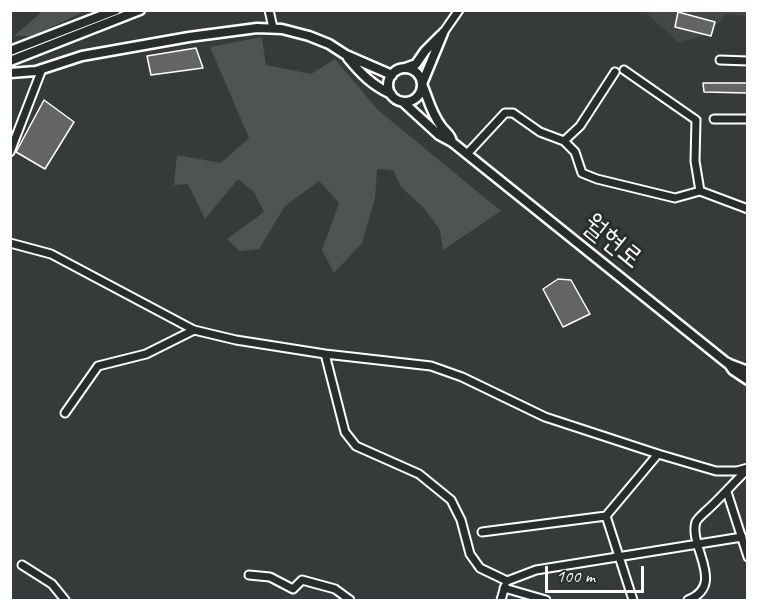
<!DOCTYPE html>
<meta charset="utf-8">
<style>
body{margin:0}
#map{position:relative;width:758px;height:611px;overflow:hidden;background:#373a3b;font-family:Caveat,sans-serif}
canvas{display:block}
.frame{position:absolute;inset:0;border:12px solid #fff;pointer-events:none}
.scale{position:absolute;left:545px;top:566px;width:99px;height:27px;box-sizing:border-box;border:3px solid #fff;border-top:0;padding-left:8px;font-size:18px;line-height:21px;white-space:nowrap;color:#fff;-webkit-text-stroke:4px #2a2d2e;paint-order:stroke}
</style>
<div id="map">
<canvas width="758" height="611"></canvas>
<div class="frame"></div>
<div class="scale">100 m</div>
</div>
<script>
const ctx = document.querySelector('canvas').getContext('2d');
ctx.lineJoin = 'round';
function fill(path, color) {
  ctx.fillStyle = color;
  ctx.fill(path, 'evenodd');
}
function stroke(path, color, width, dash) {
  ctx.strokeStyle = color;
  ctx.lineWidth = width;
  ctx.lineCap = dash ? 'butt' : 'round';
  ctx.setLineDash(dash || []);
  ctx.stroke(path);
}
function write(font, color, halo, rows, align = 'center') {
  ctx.font = font + ' Caveat,"Poor Story",sans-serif';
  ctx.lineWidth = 6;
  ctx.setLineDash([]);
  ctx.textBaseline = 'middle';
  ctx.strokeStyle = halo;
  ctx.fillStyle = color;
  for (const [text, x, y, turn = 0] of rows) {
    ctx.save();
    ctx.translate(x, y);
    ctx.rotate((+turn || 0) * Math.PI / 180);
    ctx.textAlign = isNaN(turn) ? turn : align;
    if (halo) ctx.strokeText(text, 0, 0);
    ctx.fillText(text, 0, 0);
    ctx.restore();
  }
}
fill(new Path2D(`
 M644 11H747V16L725 14 720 22 700 37 678 42Z`), '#444748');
fill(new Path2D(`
 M44 10H85V11L33 36H14Z
 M262 37 266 65 311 74 335 59 378 110 501 211 443 250 440 230 424 208 401 187 393 170 377 169 375 198 362 243 334 273 322 250 339 203 319 181 285 206 259 249 240 251 227 239 264 212 254 192 238 179 205 219 188 184 174 185 177 155 221 163 249 138 210 47Z`), '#505354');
const building = new Path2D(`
 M678 12 715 22 711 36 675 27Z
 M196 48 203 68 151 75 147 56Z
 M703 83H747V93L704 92Z
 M44 100 74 122 45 169 16 152Z
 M558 279 571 280 590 314 563 327 543 289Z`);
fill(building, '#636465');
stroke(building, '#fff', 1.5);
const minor = new Path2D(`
 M269 10 273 28
 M443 33 459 10
 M720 60 748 61
 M624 70 696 120 695 161 700 191
 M714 119H748
 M564 141 580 126 615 72
 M10 152 42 69
 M467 154 505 113H513L540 132 564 141 575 152 582 173 597 179 675 198 700 191 748 209
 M10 243 51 254 194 330 236 340 325 354 431 366 462 377 545 417 658 454 716 471H737L748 468
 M325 354 345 432 356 446 419 474 451 500 461 520 470 554 480 568 507 581 536 570 742 537
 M65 413 98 366 146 354 194 330
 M727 492 748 557
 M482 532 606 516
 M22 565 52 584 65 600
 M249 575 270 577 293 589 302 580 335 589 350 600
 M504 588 546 600
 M501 600 505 586
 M633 600 606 516 658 454
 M688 600C727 585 688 546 696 522 698 518 702 515 705 512 720 499 733 483 748 469`);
const major = new Path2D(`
 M443 33 422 84C428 98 431 113 441 126 445 132 451 134 452 142
 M10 51 116 10
 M348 58C361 74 372 85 391 94
 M10 61 140 10
 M405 68 416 64 425 51 441 35
 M388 85a17 17 0 1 1 34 0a17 17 0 1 1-34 0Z
 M10 73 36 71 82 56 189 37 257 28 282 29 309 36 329 44 346 55 392 75
 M403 102 439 135 452 142 727 363 748 371
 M728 363 733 370 748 380`);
stroke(minor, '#fff', 11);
stroke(major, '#fff', 13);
stroke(minor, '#2a2d2e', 7);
stroke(major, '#2a2d2e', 8);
write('28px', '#fff', '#2a2d2e', [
 ["월현로",612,242,39]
]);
</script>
